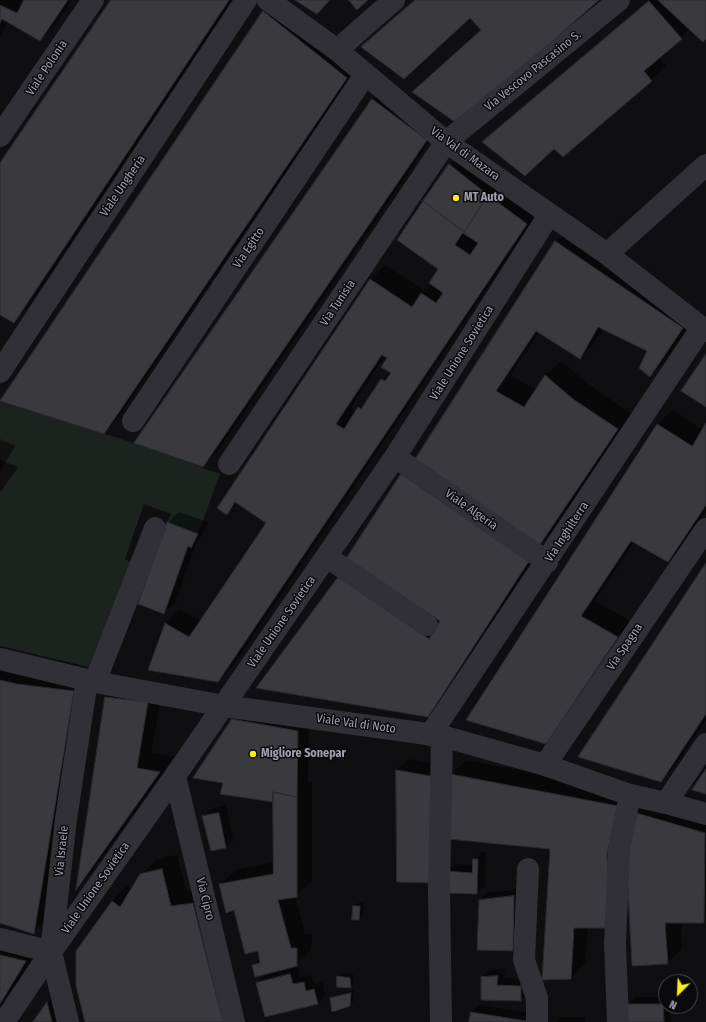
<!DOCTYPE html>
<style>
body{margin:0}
#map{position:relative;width:706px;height:1022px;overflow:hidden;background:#0f0f11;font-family:"Fira Sans Condensed",sans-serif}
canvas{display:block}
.north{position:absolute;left:658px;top:974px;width:40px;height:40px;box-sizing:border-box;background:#0a0a0b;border:1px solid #46464e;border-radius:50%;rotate:204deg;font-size:11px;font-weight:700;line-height:16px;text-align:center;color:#9fa0b2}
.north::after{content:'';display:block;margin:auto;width:14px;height:18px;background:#fcee1c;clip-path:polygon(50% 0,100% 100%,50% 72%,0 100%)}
</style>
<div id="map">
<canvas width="706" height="1022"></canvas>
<div class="north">N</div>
</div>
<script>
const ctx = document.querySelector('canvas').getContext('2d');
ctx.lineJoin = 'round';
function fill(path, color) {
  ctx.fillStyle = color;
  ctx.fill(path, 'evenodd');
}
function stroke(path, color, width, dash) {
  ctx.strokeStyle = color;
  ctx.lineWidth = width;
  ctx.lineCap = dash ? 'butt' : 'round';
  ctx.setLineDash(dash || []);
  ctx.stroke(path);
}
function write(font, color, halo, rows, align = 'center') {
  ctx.font = font + ' "Fira Sans Condensed",sans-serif';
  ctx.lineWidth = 3;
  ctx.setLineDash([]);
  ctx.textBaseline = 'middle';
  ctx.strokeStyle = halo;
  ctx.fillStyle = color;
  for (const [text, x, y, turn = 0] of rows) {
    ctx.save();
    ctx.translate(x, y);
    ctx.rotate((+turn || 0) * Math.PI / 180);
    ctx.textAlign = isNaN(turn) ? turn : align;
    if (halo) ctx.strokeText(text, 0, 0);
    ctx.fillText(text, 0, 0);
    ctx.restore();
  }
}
fill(new Path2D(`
 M0 401 134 443 220 474 198 534 167 522 171 514 144 504 125 559 135 564 93 668 0 646V493L18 467 0 460Z`), '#1b231e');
fill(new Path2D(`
 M0 0H72L55 25 40 40 8 21 0 38Z
 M112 0H233L28 307 13 322 0 314V164Z
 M275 0 361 63 118 418 103 433 2 401 264 11Z
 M414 0H598L414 92 482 29 470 16 363 47Z
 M649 0H706V38L690 29 659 57 666 66 651 80 554 148 484 142 498 128Z
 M388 85 441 125 218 451 203 466 373 100Z
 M461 153 541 208 233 666 218 681 149 669 166 623 180 609 201 621 268 522 238 503 227 514 371 280 385 265 425 291 432 284 440 269 450 165ZM385 356 389 358 390 372 356 413 350 409Z
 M571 227 697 313 665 361 650 376 649 351 603 328 595 343 580 358 539 332 510 375 536 390 546 375 561 361 588 384 632 414 554 530 540 544 543 546 443 701 428 716 338 577 556 242Z
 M672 410 703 430 706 425V511L683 546 668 561 634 542 595 601 632 622 561 728 546 743 468 719 657 425Z
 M0 439 15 446 0 472Z
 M179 512 208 522 202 535 196 542 176 601 164 613 168 523Z
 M706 565V720L675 766 660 781Z
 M0 662 88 677 48 918 33 932 0 922Z
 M121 683 163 688 151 753 174 757 90 874 77 888 106 698Z
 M244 708 309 719 308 782 312 783V881L295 896 305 934H312L311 950 296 965H253L260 958 259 950 220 885 235 870 274 862V799L224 783 232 719Z
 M409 759 443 765 442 870 397 770Z
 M466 760 632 792 588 927 585 964 570 978 551 848 451 775Z
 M648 798 706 814V919L704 922H681L682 949 667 963 634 813Z
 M226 805 233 840 225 848 203 816 211 809Z
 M482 852H486L485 886 477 893 447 892 446 872 454 864 474 865V860Z
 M177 855 186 892 208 888 241 1022H86L77 952 112 901 127 886 132 890 141 875 156 860Z
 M521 889 520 942 512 950 480 900 487 893Z
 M358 903H364L363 915 359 919 354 907Z
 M0 936 40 947 0 1011Z
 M298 967 300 977 311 975 314 984 322 982 325 996 318 1004 257 983 265 975Z
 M505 969 504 978 528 979V993L520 1000 482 977 489 970Z
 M342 973 353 974 354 983 350 987 338 977Z
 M62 988 70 1022H34L48 1002Z
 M354 990 353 1002 349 1005 331 999 335 995Z
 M635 997H666V1006H671V1022H628L627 1005Z
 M479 1005 539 1014V1022H470L472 1012Z
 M561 1017H585V1022H556Z`), '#0007');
const building = new Path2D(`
 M24 0H68L40 41 2 19 0 23V5L17 13Z
 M111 0H229L14 323 0 315V163Z
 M295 0H330L317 14Z
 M349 0H368L357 10Z
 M415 0H599L458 124 412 92 481 30 470 18 404 79 361 47Z
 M658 0H706V39L703 42Z
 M649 1 682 39 644 71 652 81 563 157 554 149 525 176 482 142Z
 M263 11 347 78 104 434 0 401Z
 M372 99 427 140 203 467 134 443Z
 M449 164 488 195 464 232 423 201Z
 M488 195 527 224 218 682 148 670 165 623 189 637 266 523 235 502 227 515 217 508 370 279 412 307 421 293 436 303 443 293 429 283 438 269 397 240 423 201 464 232ZM463 233 478 243 470 255 455 245ZM382 355 387 358 381 367 391 373 385 381 381 379 361 409 358 407 344 429 336 424Z
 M555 241 683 328 650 377 639 368 647 351 598 327 580 359 536 331 496 391 524 407 545 375 573 399 618 429 539 546 414 461Z
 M706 354V407L681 391Z
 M706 423V505L668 562 631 541 581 616 618 637 546 744 466 720 657 424 692 446Z
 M401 474 529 561 428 717 256 688 338 577 429 639 440 621 346 559Z
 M167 522 198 534 191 548 188 546 164 614 138 604Z
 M706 563V714L661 782 578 757Z
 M0 680 17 684 74 691 34 934 0 923Z
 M105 697 148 702 137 768 160 772 76 890Z
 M232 719 298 731 297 797 273 792V802L220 794 223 783 193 778Z
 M706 769V794L692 790Z
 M396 770 431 776V883L397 882Z
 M450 774 618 806 607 854 610 928H574L571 979 542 980 550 849 448 839Z
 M273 792 297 797V897L278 900 291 948H297V966L255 977 252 965 260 963 258 951 245 954 234 910 226 913 219 884 273 874Z
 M633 812 705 833 704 923H665L668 964 632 966 627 872Z
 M219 813 226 848 211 851 202 816Z
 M473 859H478L477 894 446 893 445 871 472 873Z
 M162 869 171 906 193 903 223 1022H85L76 986V951L112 901 120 907 140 874Z
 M514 896 513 951 477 950 479 900Z
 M353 906H360L359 920H352Z
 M0 955 26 961 0 1004Z
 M290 974 293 984 304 982 306 991 314 989 318 1004 265 1017 256 983Z
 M337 976 350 978 351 988 337 987Z
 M498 976 497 985 521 986V1001L481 1000V977Z
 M351 993 350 1006 332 1012 330 998Z
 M47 1002 52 1022H33Z
 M626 1004H663L664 1022H627Z
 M471 1012 532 1022H469Z`);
fill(building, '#39393e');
stroke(building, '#2a292d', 1);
stroke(new Path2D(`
 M337 50 394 0
 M0 136 93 0
 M607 254 706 165
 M0 372 246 0
 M133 421 365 75
 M395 457 547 562
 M229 464 446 142 619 0
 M327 557 427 625
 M95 682 155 528
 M430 735 702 327
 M545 765 706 529
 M175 776 234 1022
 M666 803 706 744
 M528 869 524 960 537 998V1022
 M0 939 51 952
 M4 1022 51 952 175 776 395 457 549 215
 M68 1022 51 952 66 819 87 680
 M441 1022 439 891 442 736
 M618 1022 615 944 619 850 630 795`), '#313036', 22);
stroke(new Path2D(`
 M268 0 337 50 446 142 607 254 706 331
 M0 659 95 682 224 706 442 736 545 765 630 795 666 803 706 814`), '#313036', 22);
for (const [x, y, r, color] of [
 [456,198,4,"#fcee1c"],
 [253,754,4,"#fcee1c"]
]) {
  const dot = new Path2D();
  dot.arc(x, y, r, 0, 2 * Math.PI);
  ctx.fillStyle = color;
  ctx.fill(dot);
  stroke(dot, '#0a0a0b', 1.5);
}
write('12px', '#9fa0b2', '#0a0a0b', [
 ["Viale Polonia",47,68,-56],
 ["Via Vescovo Pascasino S.",533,71,-39],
 ["Via Val di Mazara",465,154,36],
 ["Viale Ungheria",123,186,-56],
 ["Via Egitto",249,248,-56],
 ["Via Tunisia",338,303,-56],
 ["Viale Unione Sovietica",462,353,-58],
 ["Viale Algeria",471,510,35],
 ["Via Inghilterra",567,532,-57],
 ["Viale Unione Sovietica",282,622,-55],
 ["Via Spagna",625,647,-56],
 ["Viale Val di Noto",356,724,8],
 ["Via Israele",62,851,-84],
 ["Viale Unione Sovietica",96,888,-55],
 ["Via Cipro",205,899,76]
]);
write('bold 12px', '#9fa0b2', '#0a0a0b', [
 ["MT Auto",464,198],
 ["Migliore Sonepar",261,754]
], 'left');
</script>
